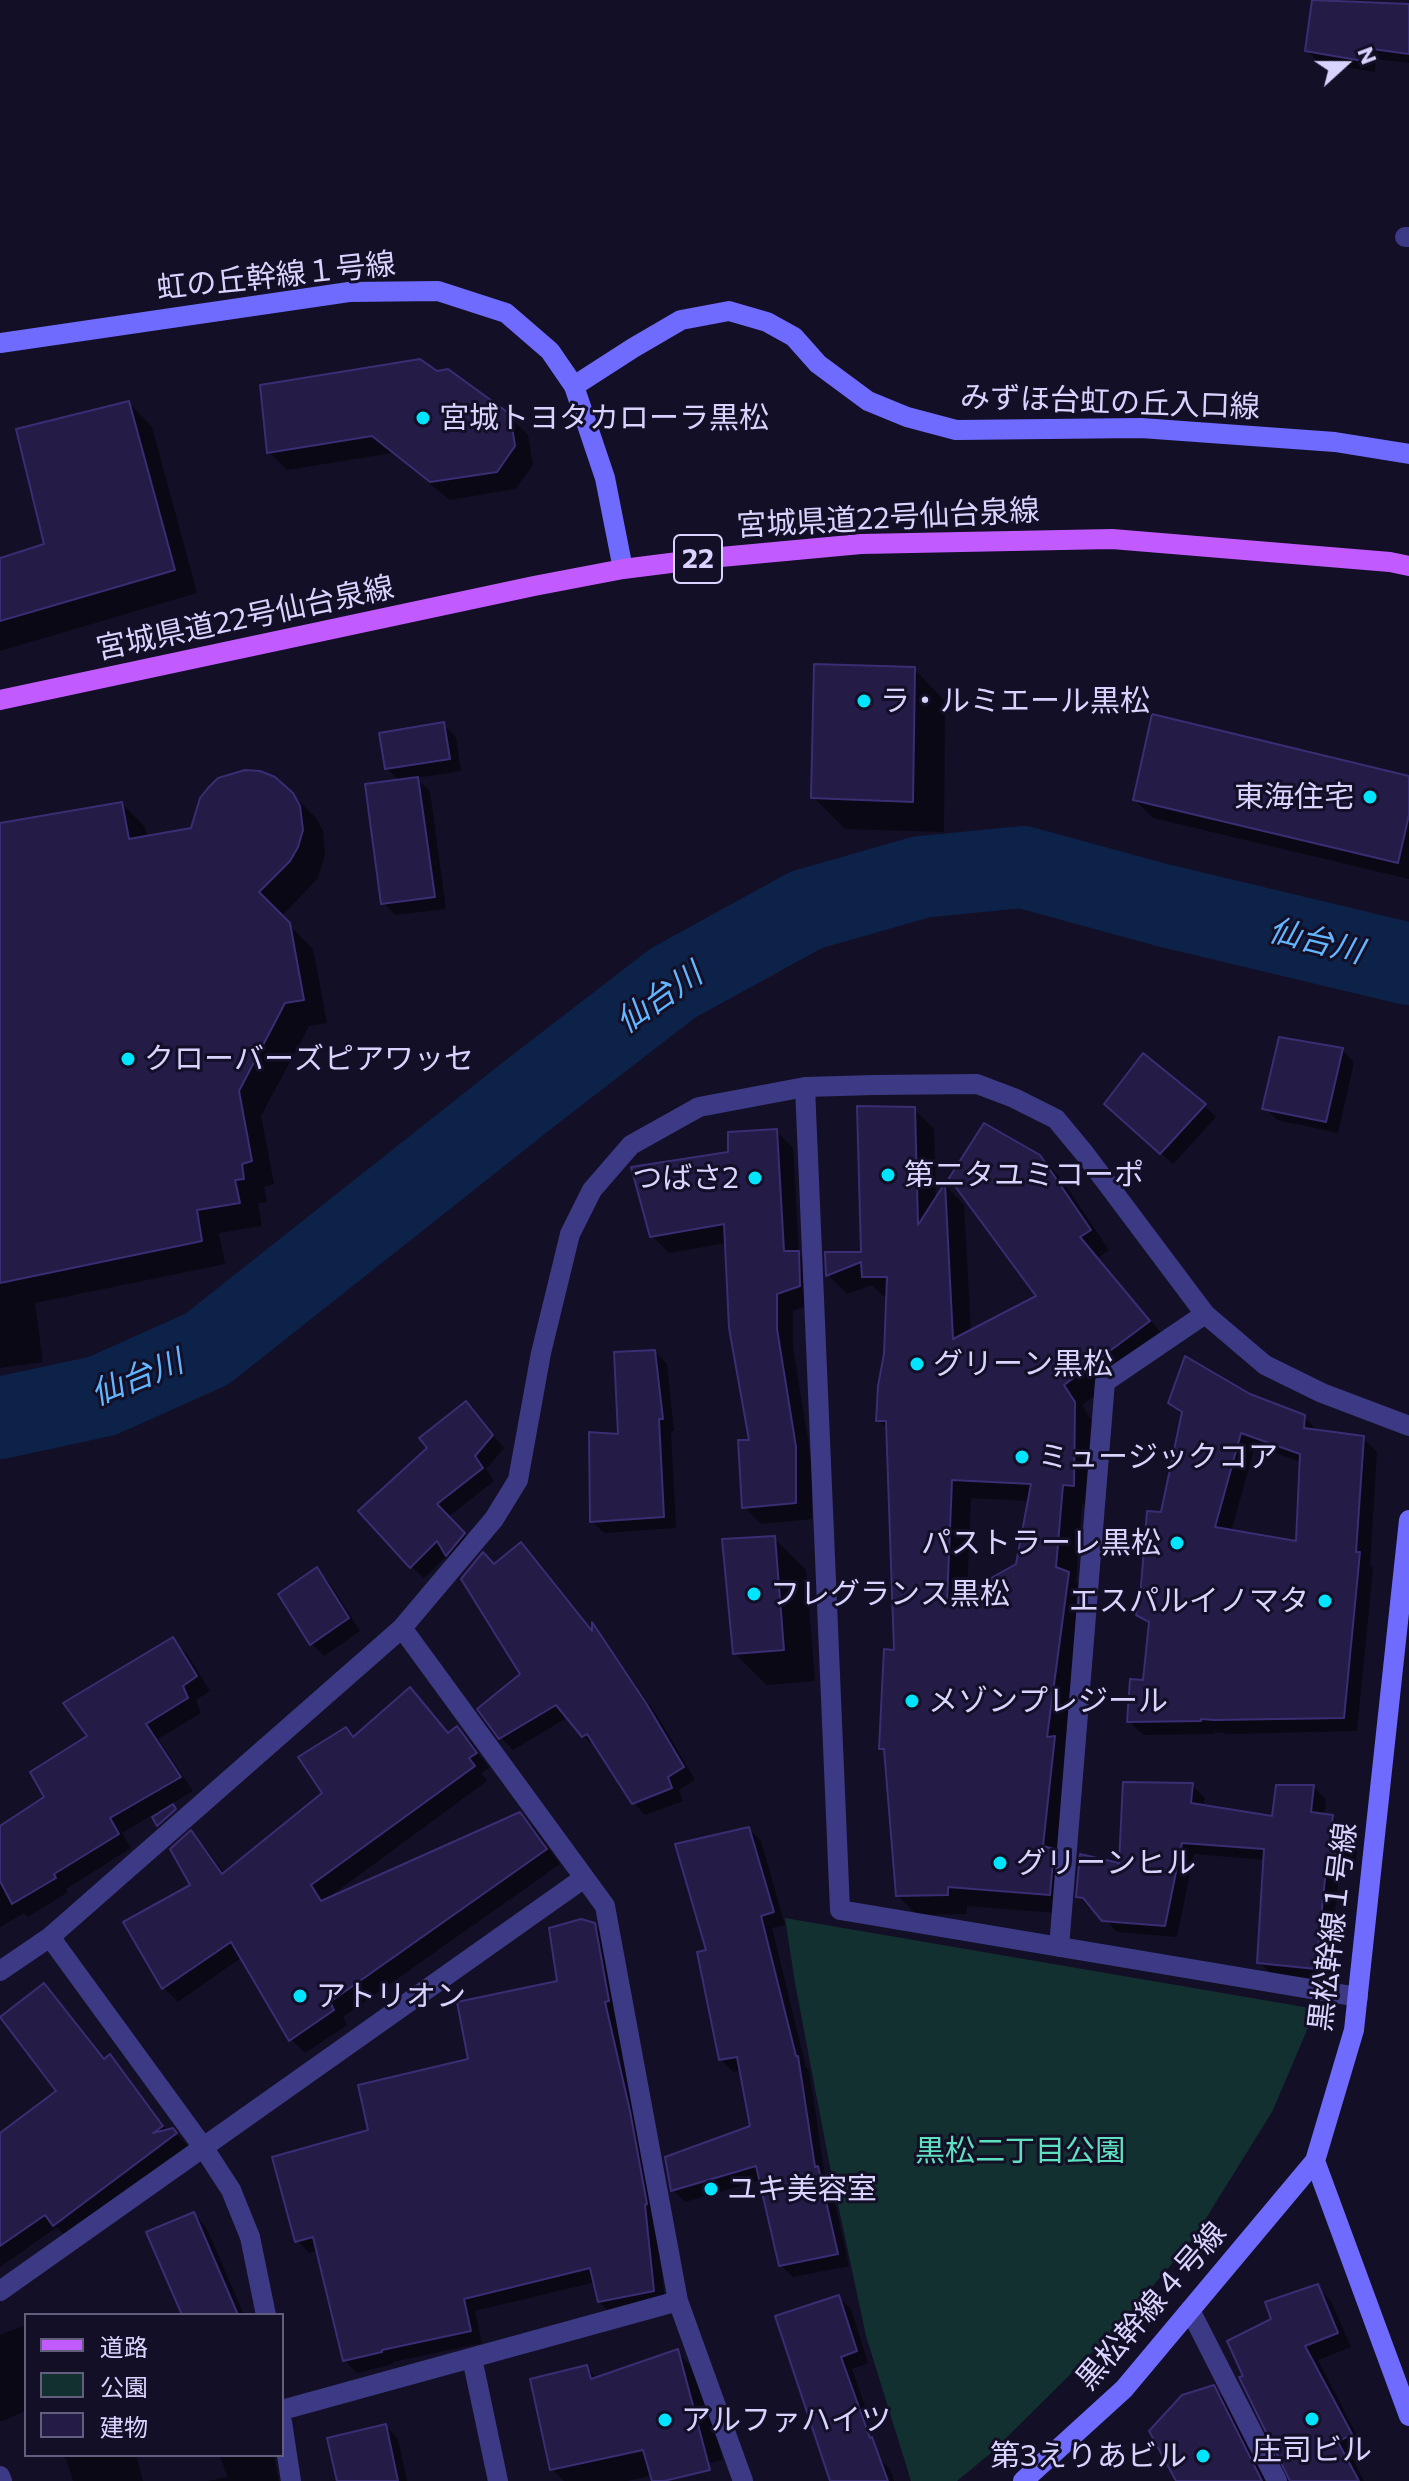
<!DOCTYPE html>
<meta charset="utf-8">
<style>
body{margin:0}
#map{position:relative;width:1409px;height:2481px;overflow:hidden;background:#130f26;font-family:Commissioner,"Noto Sans JP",sans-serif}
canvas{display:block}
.legend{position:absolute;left:24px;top:2313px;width:260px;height:144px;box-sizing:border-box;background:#130f26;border:2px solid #625e7d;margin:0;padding:10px 14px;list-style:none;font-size:24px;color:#d9d4ff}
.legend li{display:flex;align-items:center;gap:16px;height:40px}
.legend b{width:40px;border:2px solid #625e7d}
.north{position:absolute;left:1305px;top:24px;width:80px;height:80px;-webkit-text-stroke:6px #130f26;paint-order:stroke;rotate:69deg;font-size:22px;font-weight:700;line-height:32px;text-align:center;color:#d9d4ff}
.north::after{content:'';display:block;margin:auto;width:28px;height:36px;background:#d9d4ff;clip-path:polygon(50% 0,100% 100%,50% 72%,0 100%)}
</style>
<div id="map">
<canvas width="1409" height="2481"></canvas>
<ul class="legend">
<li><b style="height:10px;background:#c25bff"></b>道路</li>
<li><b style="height:22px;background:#12302f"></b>公園</li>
<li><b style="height:22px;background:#241b47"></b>建物</li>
</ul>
<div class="north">N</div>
</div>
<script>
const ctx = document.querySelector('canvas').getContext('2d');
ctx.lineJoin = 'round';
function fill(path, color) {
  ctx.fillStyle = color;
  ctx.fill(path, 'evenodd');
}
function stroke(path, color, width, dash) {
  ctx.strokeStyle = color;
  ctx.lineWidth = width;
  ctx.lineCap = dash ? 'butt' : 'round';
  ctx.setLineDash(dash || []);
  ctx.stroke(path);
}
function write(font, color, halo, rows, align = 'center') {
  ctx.font = font + ' Commissioner,"Noto Sans JP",sans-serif';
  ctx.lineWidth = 6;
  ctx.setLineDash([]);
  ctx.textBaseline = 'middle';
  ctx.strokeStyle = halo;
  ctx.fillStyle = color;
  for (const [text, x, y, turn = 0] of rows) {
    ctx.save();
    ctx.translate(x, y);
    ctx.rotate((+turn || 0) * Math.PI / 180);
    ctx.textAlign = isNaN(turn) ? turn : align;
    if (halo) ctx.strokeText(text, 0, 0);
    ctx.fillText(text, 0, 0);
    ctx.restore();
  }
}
fill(new Path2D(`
 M785 1918 1316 2009 1272 2112 1193 2239 1117 2328 991 2453 957 2481H911L866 2336 829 2162 795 1983Z`), '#12302f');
fill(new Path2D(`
 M1409 8V63L1376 59 1375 72 1319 63 1307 50Z
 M262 387 509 416 528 435 533 465 515 489 450 500 392 453 287 470 269 452Z
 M129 403 152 427 197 593 0 651V560L46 546Z
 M914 669 945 701 944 832 845 829 813 797Z
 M444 725 456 737 461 771 416 778 430 791 446 909 396 915 383 903 400 781 386 768Z
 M1409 778V879L1153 818 1135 800Z
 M292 794 316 818 323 831 325 854 318 878 281 917 313 949 327 1023 309 1026 261 1116 274 1184 264 1187 267 1202 258 1203 262 1226 219 1233 225 1264 35 1303 43 1362 0 1368V825L122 804 145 827 147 838 193 830Z
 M1342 1050 1354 1062 1338 1133 1277 1120 1265 1108Z
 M1204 1105 1216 1117 1173 1164 1119 1116Z
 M914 1109 934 1129 936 1201 946 1186 964 1205 971 1332 1040 1297 1039 1156 1060 1177 1109 1250 1098 1258 1168 1341 1082 1405 1094 1424 1093 1505 1082 1504 1076 1581 1087 1593 1069 1914 967 1906V1914L917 1915 897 1895 886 1753 881 1748 896 1652 888 1429 878 1420 886 1354 888 1296H883L872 1285 847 1294 828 1275 863 1254ZM971 1498 1030 1501 1018 1566 967 1594Z
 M776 1131 793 1148 799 1254 815 1270 816 1302 793 1311V1347L812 1465V1519L761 1524 744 1507 751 1441 727 1243 669 1253 652 1236 730 1153Z
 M655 1352 667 1364 674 1431H671L676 1528 604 1533 592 1521 620 1436Z
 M1249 1395 1304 1417 1319 1432 1363 1438 1377 1452 1370 1565 1373 1568 1357 1731 1230 1734 1215 1732 1214 1734 1143 1735 1129 1721 1145 1682 1150 1626 1138 1614 1183 1416 1170 1402ZM1255 1446 1301 1462 1298 1544 1231 1532Z
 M466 1404 504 1448 486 1469 494 1481 448 1517 476 1547 459 1566 448 1555 424 1578 411 1566 429 1448Z
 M774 1538 806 1570 815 1681 767 1685 735 1654Z
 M495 1566 594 1634V1627L603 1637 658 1717 695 1780 679 1790 683 1801 645 1815 633 1802 598 1747 596 1748 583 1736 568 1717 513 1750 501 1738 480 1709 522 1674Z
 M317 1570 329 1582 360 1631 324 1656 312 1644Z
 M173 1640 187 1654 210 1691 196 1700 201 1713 158 1739 193 1791 122 1833 131 1848 66 1889 68 1892 28 1917 24 1913 0 1927V1828L46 1797 90 1736Z
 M410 1689 450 1734 457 1728 471 1742 489 1768 481 1773 487 1781 325 1900 520 1814 534 1828 560 1864 343 2017 347 2025 305 2053 291 2039 242 1957 178 2002 164 1988 192 1886 191 1833 205 1847 225 1874 324 1794 346 1729 354 1738Z
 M1192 1785 1205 1798 1203 1807 1274 1819 1314 1787 1326 1800 1324 1815 1332 1816 1358 1843 1355 1866 1341 1865 1339 1872 1328 1980 1272 1974 1259 1962 1266 1860 1194 1854 1177 1937 1117 1932 1095 1909H1090L1078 1897 1120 1865Z
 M749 1829 761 1841 785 1925 772 1928 806 2067 809 2070 825 2176 830 2180 849 2266 793 2277 781 2265 761 2180 685 2202 673 2190 752 2128 742 2070 733 2072 721 2060 708 1952Z
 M594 1925 607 1938 656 2217 665 2303 612 2314 599 2302 595 2282 475 2311 482 2343 393 2362V2364L357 2373 345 2360 318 2250 309 2253 297 2240 370 2131 471 2061 559 1983Z
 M44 1985 105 2060 109 2057 122 2069 168 2131 173 2130 188 2146 66 2237 57 2227 0 2267V2136L58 2091Z
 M194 2214 206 2227 244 2315H184Z
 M1317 2287 1331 2301 1351 2347 1318 2360 1364 2449 1351 2456 1364 2481H1292L1246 2377 1274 2320Z
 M838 2297 851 2309 868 2363 852 2369 868 2415 821 2425Z
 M26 2325V2411L0 2422V2335Z
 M677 2352 700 2375 723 2460 627 2481H564L552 2469 586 2367 598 2379Z
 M1213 2387 1227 2401 1268 2481H1173L1177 2478Z
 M386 2426 398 2439 407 2481H339Z
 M62 2455H136L143 2481H73L66 2459Z
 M219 2455H274L279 2481H208L228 2477Z
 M877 2457 890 2469 894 2481H840Z`), '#0007');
stroke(new Path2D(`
 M0 1418 102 1396 207 1349 529 1094 673 983 806 910 921 877 1023 867 1162 905 1409 964`), '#0c2248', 82);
const building = new Path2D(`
 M1312 0 1409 4V54L1365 48 1363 61 1305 51Z
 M420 359 437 371 448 369 510 414 515 446 497 472 430 482 372 436 267 453 260 385Z
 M129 401 175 570 0 621V558L44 544 16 429Z
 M814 664 915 667 913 802 811 798Z
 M1152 714 1409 776V815L1398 863 1133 800Z
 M444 722 450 759 385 769 379 733Z
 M245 770 260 771 275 777 293 793 300 806 303 830 298 847 290 861 259 892 290 923 304 1000 285 1003 239 1091 252 1161 242 1164 244 1179 235 1180 240 1203 197 1210 202 1241 0 1283V823L122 802 129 839 191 828 200 798 208 788 218 778Z
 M418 777 435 897 381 904 365 784Z
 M1279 1037 1343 1048 1326 1122 1262 1109Z
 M1143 1053 1206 1104 1160 1154 1104 1104Z
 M857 1106 915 1107 918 1225 945 1183 953 1339 1036 1296 949 1178 984 1123 1040 1155 1091 1230 1080 1237 1150 1321 1064 1385 1075 1402 1074 1486 1063 1485 1056 1567 1069 1572 1047 1737 1055 1736 1043 1846 1054 1849 1050 1895 948 1887V1895L896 1896 884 1749H879L884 1649 894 1650 886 1421H876L878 1386 884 1354 887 1277H862L861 1262 826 1276 825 1252H861ZM952 1480 1031 1484 1016 1564 947 1603Z
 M777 1129 784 1251H799L800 1286 777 1294V1329L796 1447V1503L742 1508 738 1440H749L729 1328 724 1224 650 1237 631 1167 728 1152V1132Z
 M655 1350 663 1419H659L664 1517 590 1522 589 1432 618 1434 614 1352Z
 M1185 1356 1250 1394 1305 1415 1304 1428 1364 1436 1356 1552H1360L1344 1718 1214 1720 1201 1719V1721L1127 1722 1130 1679 1143 1680 1149 1622 1136 1615 1140 1598 1147 1511 1161 1512 1182 1412 1168 1403ZM1241 1433 1300 1454 1296 1541 1215 1527Z
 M466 1401 493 1435 475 1456 483 1468 437 1504 465 1533 446 1556 437 1541 410 1568 358 1511 427 1448 419 1438Z
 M775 1536 784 1650 733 1654 722 1539Z
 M521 1542 592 1631V1622L646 1703 684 1767 668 1777 672 1788 632 1804 587 1734 582 1737 556 1705 499 1739 477 1709 520 1674 461 1579 483 1552 494 1564Z
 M317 1567 349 1618 310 1645 278 1594Z
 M173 1637 197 1676 183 1686 188 1698 146 1724 181 1777 110 1818 119 1834 54 1874 56 1878 12 1904 0 1881V1826L44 1797 30 1772 87 1736 63 1703Z
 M410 1687 448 1733 457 1726 477 1753 469 1758 475 1766 311 1885 321 1901 520 1812 547 1849 330 2002 334 2010 289 2041 231 1942 162 1989 123 1922 190 1885 170 1849 191 1830 222 1874 322 1793 298 1757 346 1727 353 1737Z
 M1123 1782 1193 1783 1191 1803 1272 1816 1276 1785H1314L1311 1812 1333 1815 1332 1826 1346 1828 1343 1855 1329 1854 1327 1859 1316 1969 1257 1963 1264 1849 1182 1843 1165 1926 1102 1921 1083 1898 1076 1897 1080 1854 1119 1863Z
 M173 1804 176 1809 157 1826 152 1817Z
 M749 1827 774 1912 761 1916 796 2056H798L815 2167 818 2166 838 2254 779 2266 756 2166 671 2191 665 2157 750 2126 737 2057 719 2060 697 1952 706 1950 675 1844Z
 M581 1919 595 1923 609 2001 605 2002 630 2111 647 2204 645 2205 654 2291 598 2302 590 2268 464 2299 471 2331 382 2350V2352L343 2361 313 2237 295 2242 272 2157 368 2130 358 2085 468 2059 457 2002 557 1981 549 1928Z
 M44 1983 104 2059 110 2054 163 2126 153 2133 173 2128 177 2133 53 2226 45 2215 0 2246V2133L56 2091 0 2017Z
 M194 2212 238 2315H182L146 2232Z
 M1318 2284 1338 2333 1305 2346 1352 2434 1338 2442 1359 2481H1290L1239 2377 1243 2376 1227 2341 1271 2319 1265 2302Z
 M839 2295 857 2351 841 2357 870 2438 872 2437 888 2481H830L775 2316Z
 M678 2349 710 2470 664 2481H652L643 2450 550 2470 530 2379 587 2365 591 2379Z
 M1214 2385 1262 2481H1176L1149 2431 1182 2395Z
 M386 2424 398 2481H337L327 2438Z`);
fill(building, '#241b47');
stroke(building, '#3b2d73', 2);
stroke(new Path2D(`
 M1405 237H1409`), '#3d3a85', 20);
stroke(new Path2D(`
 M805 1087 840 1910 1358 1997
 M402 1628 605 1906 678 2301 743 2481
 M50 1937 203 2147 231 2190 250 2237 266 2315
 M1059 1947 1105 1382 1205 1314
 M0 1971 50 1937 402 1628 494 1519 518 1480 541 1353 570 1234 592 1190 631 1145 699 1107 805 1087 874 1085 977 1084 1014 1098 1056 1119 1085 1154 1205 1314 1265 1365 1322 1393 1409 1426
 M0 2291 584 1878
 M1190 2310 1277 2481
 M472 2358 498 2481
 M282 2410 678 2301
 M282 2422 291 2481
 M0 2476 2 2481`), '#3d3a85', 20);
stroke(new Path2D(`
 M0 343 349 292 438 291 506 313 550 351 574 386 605 478 623 569
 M574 386 633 348 681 320 729 311 767 322 794 337 818 364 868 401 907 417 956 430 1141 428 1335 442 1409 454
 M1409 1520 1354 2030 1315 2161 1409 2416
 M1023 2481 1124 2389 1315 2161`), '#6f6bff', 20);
stroke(new Path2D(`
 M0 700 534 586 623 569 710 558 861 544 1112 539 1390 562 1409 566`), '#c25bff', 20);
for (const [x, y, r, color] of [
 [423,418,8,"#00e5ff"],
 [864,701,8,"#00e5ff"],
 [1370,797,8,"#00e5ff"],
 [128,1059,8,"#00e5ff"],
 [888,1175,8,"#00e5ff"],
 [755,1178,8,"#00e5ff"],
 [917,1364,8,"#00e5ff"],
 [1022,1457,8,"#00e5ff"],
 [1177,1543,8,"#00e5ff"],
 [754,1594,8,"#00e5ff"],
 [1325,1601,8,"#00e5ff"],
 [912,1701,8,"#00e5ff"],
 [1000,1863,8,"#00e5ff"],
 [300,1996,8,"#00e5ff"],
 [711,2189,8,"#00e5ff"],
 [1312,2419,8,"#00e5ff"],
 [665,2420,8,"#00e5ff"],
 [1203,2456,8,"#00e5ff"]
]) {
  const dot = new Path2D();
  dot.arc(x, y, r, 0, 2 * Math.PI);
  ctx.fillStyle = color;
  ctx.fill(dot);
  stroke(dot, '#130f26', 3);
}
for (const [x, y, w] of [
 [698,559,48]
]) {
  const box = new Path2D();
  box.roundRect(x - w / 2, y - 24, w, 48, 6);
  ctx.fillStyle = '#130f26';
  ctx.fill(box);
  stroke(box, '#d9d4ff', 2);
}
write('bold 28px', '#d9d4ff', null, [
 ["22",698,559]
]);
write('30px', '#d9d4ff', '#130f26', [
 ["虹の丘幹線１号線",276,276,-6],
 ["みずほ台虹の丘入口線",1110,402,2],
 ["宮城県道22号仙台泉線",888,518,-3],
 ["宮城県道22号仙台泉線",245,618,-12],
 ["黒松幹線１号線",1333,1927,-83],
 ["黒松幹線４号線",1151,2306,-49]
]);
write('30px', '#d9d4ff', '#130f26', [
 ["宮城トヨタカローラ黒松",439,418],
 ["ラ・ルミエール黒松",880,701],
 ["東海住宅",1354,797,"right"],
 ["クローバーズピアワッセ",144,1059],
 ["第二タユミコーポ",904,1175],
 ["つばさ2",739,1178,"right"],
 ["グリーン黒松",933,1364],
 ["ミュージックコア",1038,1457],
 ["パストラーレ黒松",1161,1543,"right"],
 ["フレグランス黒松",770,1594],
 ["エスパルイノマタ",1309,1601,"right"],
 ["メゾンプレジール",928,1701],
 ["グリーンヒル",1016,1863],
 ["アトリオン",316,1996],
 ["ユキ美容室",727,2189],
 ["アルファハイツ",681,2420],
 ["庄司ビル",1312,2450,"center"],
 ["第3えりあビル",1187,2456,"right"]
], 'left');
write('30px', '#5fe0c0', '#130f26', [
 ["黒松二丁目公園",1020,2151]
]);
write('italic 32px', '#62b6ff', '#130f26', [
 ["仙台川",1316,941,14],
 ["仙台川",659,998,-35],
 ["仙台川",137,1378,-22]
]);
</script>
